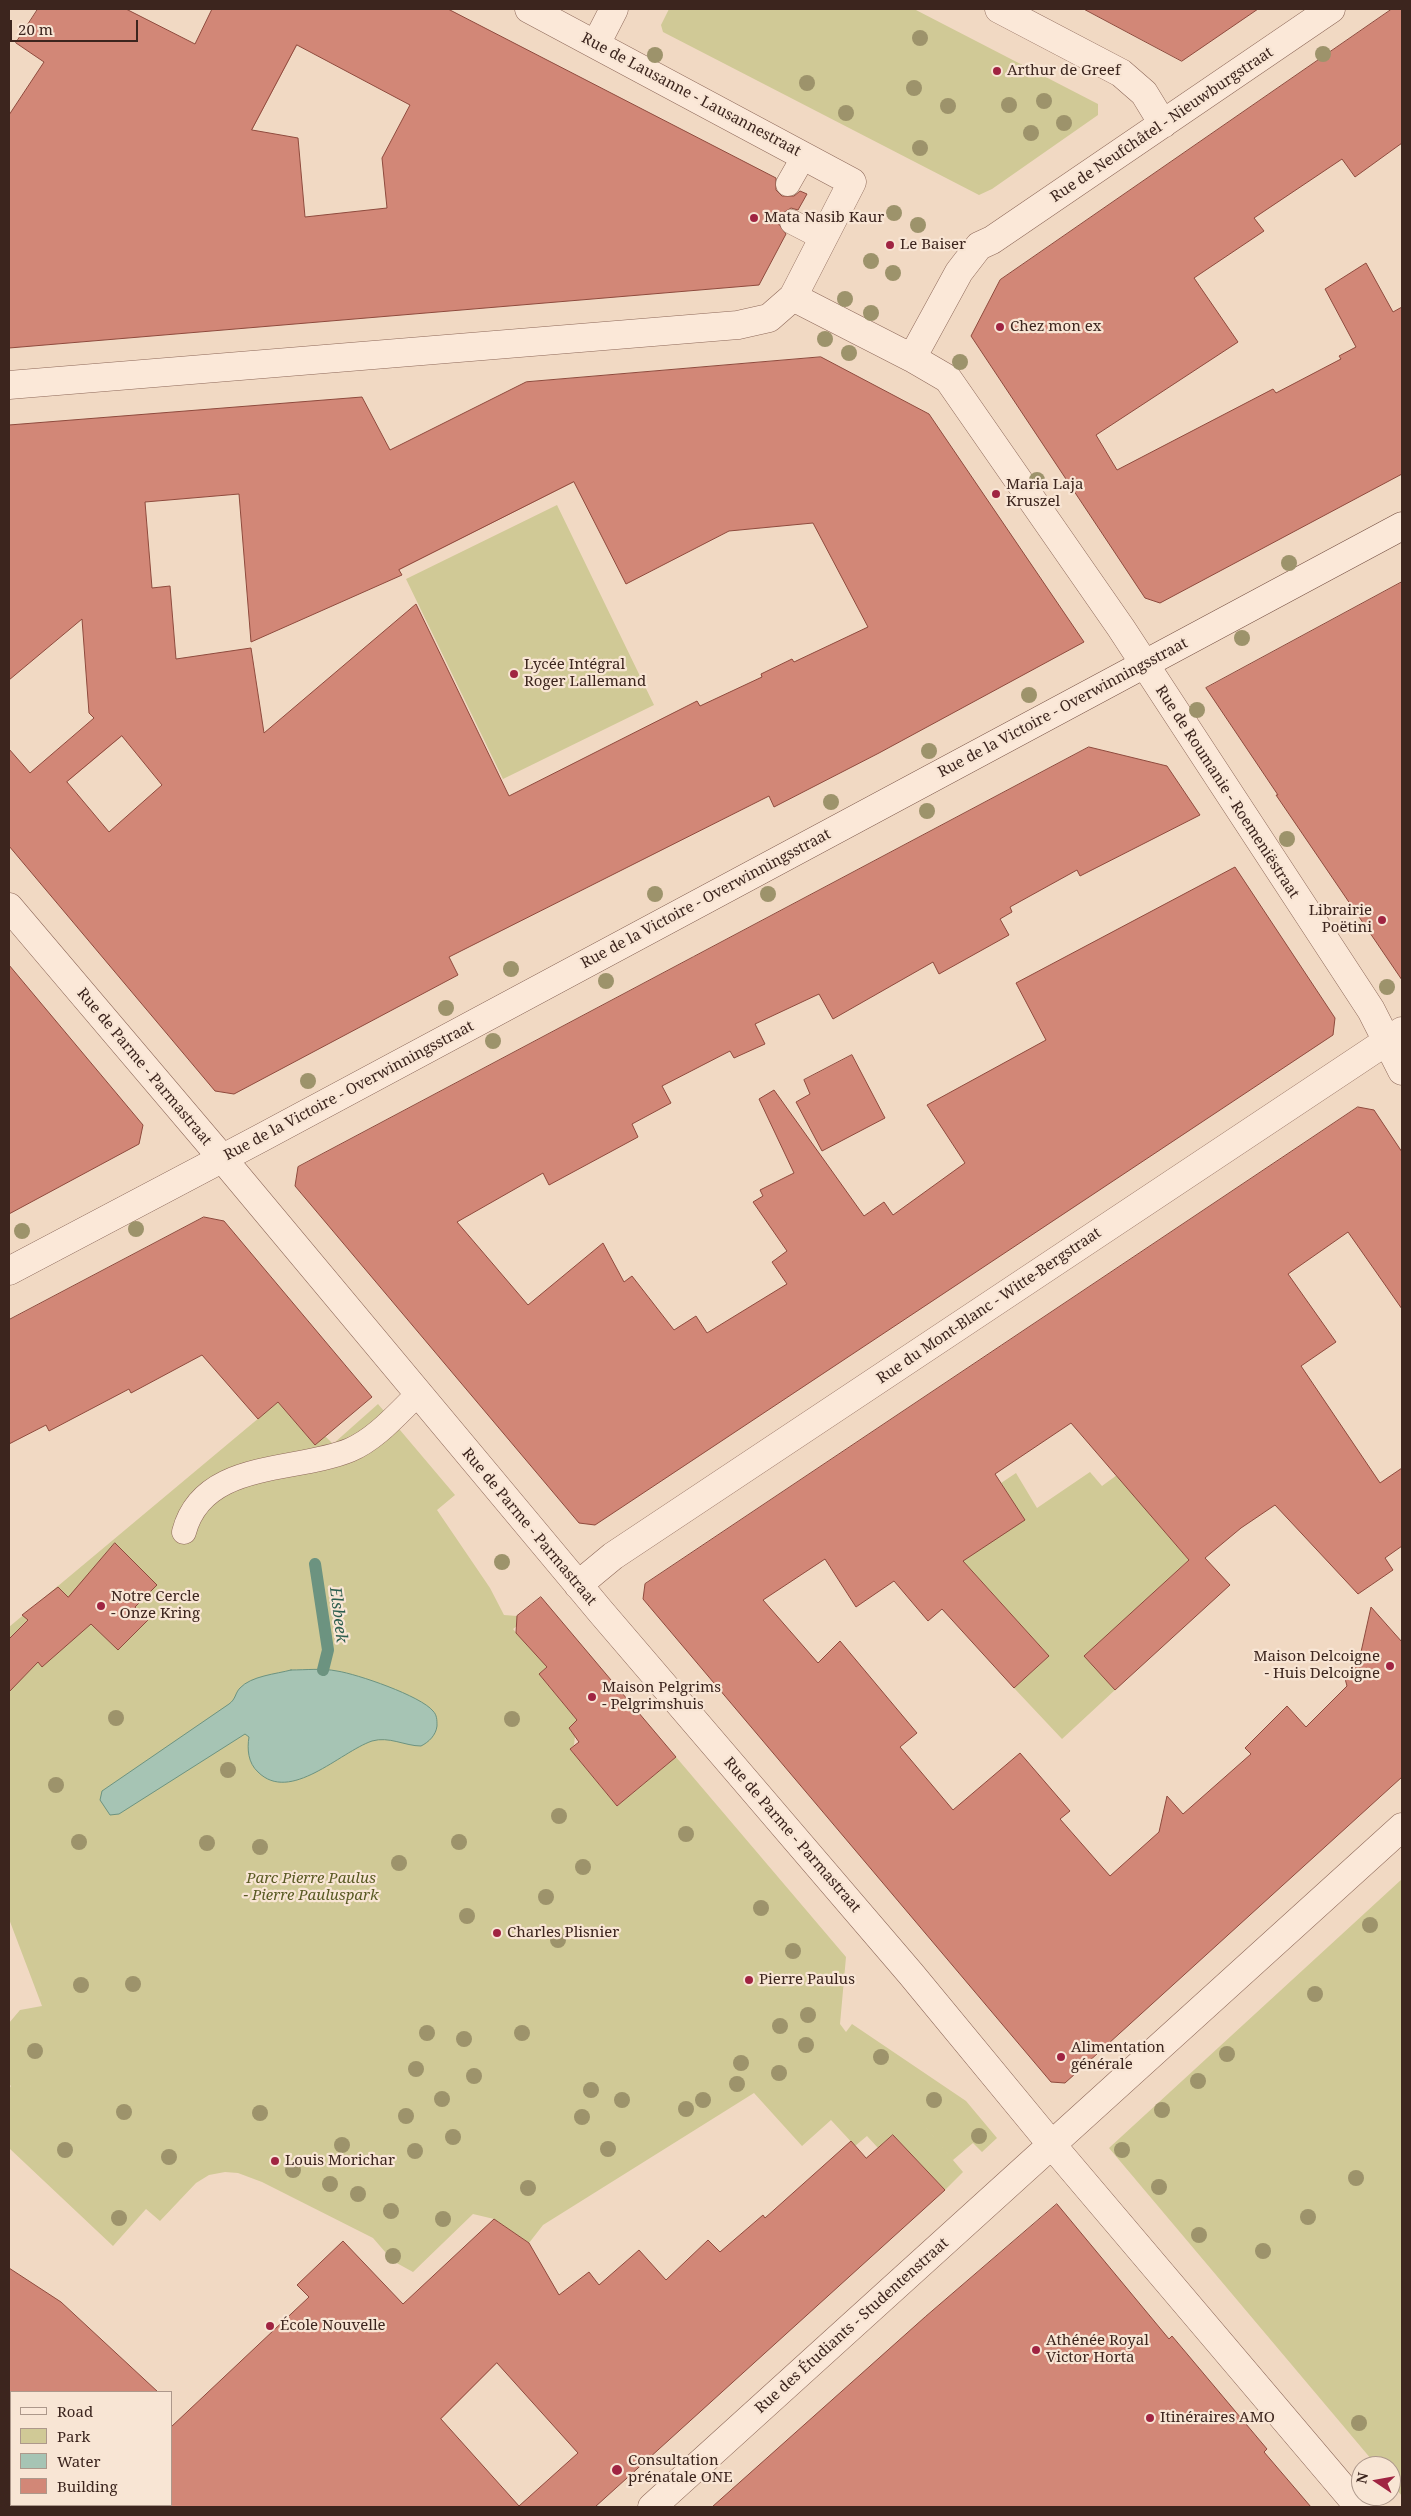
<!DOCTYPE html>
<meta charset="utf-8">
<style>
body{margin:0}
#map{position:relative;width:1411px;height:2516px;overflow:hidden;background:#f1d9c3;font-family:"Noto Serif",serif}
canvas{display:block}
.frame{position:absolute;inset:0;border:10px solid #3c251e;pointer-events:none}
.legend{position:absolute;left:10px;top:2391px;width:162px;height:115px;box-sizing:border-box;background:#f8e5d4;border:1px solid #ad988b;margin:0;padding:6px 9px;list-style:none;font-size:15px;color:#3c251e}
.legend li{display:flex;align-items:center;gap:10px;height:25px}
.legend b{width:25px;border:1px solid #ad988b}
.north{position:absolute;left:1351px;top:2456px;width:50px;height:50px;box-sizing:border-box;background:#f8e5d4;border:1px solid #ad988b;border-radius:50%;rotate:282deg;font-size:14px;font-weight:700;line-height:20px;text-align:center;color:#3c251e}
.north::after{content:'';display:block;margin:auto;width:18px;height:22px;background:#a02442;clip-path:polygon(50% 0,100% 100%,50% 72%,0 100%)}
.scale{position:absolute;left:10px;top:20px;width:128px;height:22px;box-sizing:border-box;border:2px solid #3c251e;border-top:0;padding-left:6px;font-size:15px;line-height:18px;white-space:nowrap;color:#3c251e;-webkit-text-stroke:4px #f8e5d4;paint-order:stroke}
</style>
<div id="map">
<canvas width="1411" height="2516"></canvas>
<div class="frame"></div>
<ul class="legend">
<li><b style="height:6px;background:#fbe8d8"></b>Road</li>
<li><b style="height:14px;background:#d0c996"></b>Park</li>
<li><b style="height:14px;background:#a6c4b4"></b>Water</li>
<li><b style="height:14px;background:#d28777"></b>Building</li>
</ul>
<div class="north">N</div>
<div class="scale">20 m</div>
</div>
<script>
const ctx = document.querySelector('canvas').getContext('2d');
ctx.lineJoin = 'round';
function fill(path, color) {
  ctx.fillStyle = color;
  ctx.fill(path, 'evenodd');
}
function stroke(path, color, width, dash) {
  ctx.strokeStyle = color;
  ctx.lineWidth = width;
  ctx.lineCap = dash ? 'butt' : 'round';
  ctx.setLineDash(dash || []);
  ctx.stroke(path);
}
function write(font, color, halo, rows, align = 'center') {
  ctx.font = font + ' "Noto Serif",serif';
  ctx.lineWidth = 4.5;
  ctx.setLineDash([]);
  ctx.textBaseline = 'middle';
  ctx.strokeStyle = halo;
  ctx.fillStyle = color;
  for (const [text, x, y, turn = 0] of rows) {
    ctx.save();
    ctx.translate(x, y);
    ctx.rotate((+turn || 0) * Math.PI / 180);
    ctx.textAlign = isNaN(turn) ? turn : align;
    if (halo) ctx.strokeText(text, 0, 0);
    ctx.fillText(text, 0, 0);
    ctx.restore();
  }
}
fill(new Path2D(`
 M669 9H914L1098 104V115L992 189 979 195 663 32 661 25Z
 M557 505 654 705 503 779 406 579Z
 M278 1402 315 1445 325 1436 333 1444 378 1404 455 1495 437 1510 490 1588 504 1615 517 1616V1626L513 1629 528 1646 552 1662 539 1674 577 1720 569 1728 575 1736 574 1745 570 1749 617 1806 676 1757 846 1957 840 2024 846 2032 852 2024 966 2101 997 2138 982 2152 973 2143 953 2160 896 2092 963 2172 945 2190 893 2135 878 2148 867 2136 855 2146 831 2120 802 2146 754 2093 543 2225 529 2243 494 2219 473 2214 413 2272 393 2261 373 2238 262 2182 238 2173 225 2172 209 2175 196 2183 160 2221 146 2209 113 2246 9 2148V2089L11 2086 9 2084V2023L20 2010 42 2006 9 1919V1627Z
 M1090 1472 1102 1486 1117 1475 1189 1560 1085 1656 1115 1690 1062 1739 1014 1688 1049 1656 962 1560 1024 1519 1001 1483 1016 1473 1037 1508Z
 M1402 1879V2496L1391 2483V2466H1377L1109 2148Z`), '#d0c996');
const water = new Path2D(`
 M291 1670C306 1670 322 1668 337 1671 357 1674 421 1696 433 1711 437 1715 437 1720 437 1726 436 1735 429 1742 421 1746 405 1746 389 1736 372 1741 340 1752 290 1804 258 1772 248 1763 247 1749 249 1737L245 1734 119 1814 110 1815 100 1800 102 1791 229 1704C236 1699 235 1693 240 1688 251 1676 276 1674 291 1670Z`);
fill(water, '#a6c4b4');
stroke(water, '#6c9380', 1);
stroke(new Path2D(`
 M315 1564 328 1650 323 1670`), '#6c9380', 12);
const building = new Path2D(`
 M38 9H126L195 44 212 9H448L776 178V190L782 196H794L800 191 807 194 798 210 791 208 780 215 778 223 786 234 759 285 9 348V115L44 62 16 43ZM297 45 410 105 382 158 387 208 305 217 298 138 252 130Z
 M1084 9H1258L1182 61Z
 M1392 9H1402V143L1355 177 1342 159 1254 218 1264 231 1194 278 1238 342 1096 435 1117 470 1273 389 1276 393 1341 359 1339 356 1356 347 1325 289 1366 263 1393 312 1402 307V474L1160 603 1145 598 971 336 1000 280Z
 M821 357 929 414 1084 642 879 753 774 807 769 796 449 957 458 975 234 1094 215 1091 9 846V749L30 773 94 718 89 713 82 619 9 680V425L362 397 390 450 526 382ZM574 482 626 584 729 531 813 523 868 627 794 662 792 659 761 674 762 677 700 706 697 701 509 796 416 604 264 733 251 648 176 659 170 586 152 588 145 502 239 494 251 642 402 575 399 570ZM122 736 162 785 109 832 67 782Z
 M1402 582V980L1276 795H1278L1206 688Z
 M1089 747 1167 766 1200 815 1080 876 1077 870 1010 907 1012 912 1000 919 1009 935 939 974 933 962 833 1019 819 994 755 1024 765 1044 734 1058 730 1051 662 1086 671 1103 632 1124 638 1137 549 1185 543 1173 457 1222 528 1305 603 1243 624 1282 632 1276 674 1330 696 1316 707 1333 787 1284 772 1262 787 1251 753 1202 763 1196 760 1190 794 1173 759 1099 774 1090 864 1216 884 1202 893 1215 965 1163 927 1105 1046 1040 1016 983 1235 867 1335 1018 1333 1035 595 1525 579 1523 295 1186 298 1167Z
 M9 965 143 1125 139 1144 9 1214Z
 M852 1055 885 1118 822 1151 796 1102 810 1094 804 1080Z
 M1358 1107 1374 1110 1402 1152V1309L1348 1232 1288 1274 1336 1342 1301 1366 1380 1483 1402 1468V1546L1385 1558 1393 1570 1358 1594 1275 1505 1241 1528 1205 1558 1230 1585 1115 1690 1084 1656 1189 1560 1071 1423 995 1474 1025 1520 963 1561 1049 1656 1014 1688 942 1609 928 1621 894 1581 856 1607 825 1559 763 1600 818 1663 840 1641 917 1733 900 1747 953 1810 1020 1753 1070 1811 1060 1819 1110 1876 1159 1832 1167 1796 1183 1814 1251 1754 1245 1748 1287 1706 1306 1727 1347 1686 1344 1675 1359 1661 1371 1607 1402 1642V1777L1065 2083 1051 2082 643 1599 645 1584Z
 M204 1217 224 1221 372 1397 315 1445 278 1402 258 1419 202 1355 131 1393 129 1389 49 1431 46 1425 9 1444V1320Z
 M115 1543 157 1585 135 1607 148 1620 118 1650 91 1624 42 1667 38 1662 9 1692V1639L28 1620 22 1615 58 1587 68 1597Z
 M541 1597 676 1757 617 1806 570 1749 579 1742 569 1728 577 1720 539 1674 547 1667 516 1633 517 1616Z
 M893 2135 945 2190 595 2507H171V2427L309 2297 297 2285 343 2241 403 2304 494 2219 529 2243 559 2295 589 2272 599 2285 639 2250 666 2280 708 2240 720 2252 763 2215 765 2218 851 2141 866 2158ZM497 2363 578 2453 519 2506 441 2419Z
 M1057 2204 1169 2339 1172 2336 1267 2449 1264 2452 1311 2507H712L925 2317Z
 M9 2268 61 2302 158 2392H9Z`);
fill(building, '#d28777');
stroke(building, '#8e4a3d', 1);
const lane = new Path2D(`
 M788 184 804 156
 M792 222 823 238
 M184 1532C203 1460 294 1473 350 1450 376 1439 397 1414 418 1394`);
const street = new Path2D(`
 M529 9 852 182 793 297 912 358 948 379 1121 628 1371 1010 1402 1071
 M999 9 1121 73 1144 93 1163 124
 M596 44 614 9
 M912 358 959 272 979 246 992 240 1331 9
 M9 385 738 325 769 318 793 297
 M9 907 222 1158 601 1612 911 1974 1052 2145 1359 2507
 M578 1585 613 1556 1402 1031
 M652 2507 1402 1827`);
const secondary = new Path2D(`
 M9 1271 261 1138 1402 526
 M9 2472 11 2474
 M43 2505 46 2507`);
stroke(lane, '#8d6859', 25);
stroke(street, '#8d6859', 29);
stroke(secondary, '#6f493c', 29);
stroke(lane, '#fbe8d8', 24);
stroke(street, '#fbe8d8', 28);
stroke(secondary, '#fbe8d8', 28);
ctx.fillStyle = '#9d936b';
for (const [x, y] of [
 [920,38],
 [1323,54],
 [655,55],
 [807,83],
 [914,88],
 [1044,101],
 [1009,105],
 [948,106],
 [846,113],
 [1064,123],
 [1031,133],
 [920,148],
 [894,213],
 [918,225],
 [871,261],
 [893,273],
 [845,299],
 [871,313],
 [825,339],
 [849,353],
 [960,362],
 [1037,480],
 [1289,563],
 [1242,638],
 [1029,695],
 [1197,710],
 [929,751],
 [831,802],
 [927,811],
 [1287,839],
 [655,894],
 [768,894],
 [511,969],
 [606,981],
 [1387,987],
 [446,1008],
 [493,1041],
 [308,1081],
 [136,1229],
 [22,1231],
 [502,1562],
 [116,1718],
 [512,1719],
 [228,1770],
 [56,1785],
 [559,1816],
 [686,1834],
 [79,1842],
 [459,1842],
 [207,1843],
 [260,1847],
 [399,1863],
 [583,1867],
 [546,1897],
 [761,1908],
 [467,1916],
 [1370,1925],
 [558,1940],
 [793,1951],
 [133,1984],
 [81,1985],
 [1315,1994],
 [808,2015],
 [780,2026],
 [427,2033],
 [522,2033],
 [464,2039],
 [806,2045],
 [35,2051],
 [1227,2054],
 [881,2057],
 [741,2063],
 [416,2069],
 [779,2073],
 [474,2076],
 [1198,2081],
 [737,2084],
 [591,2090],
 [442,2099],
 [622,2100],
 [703,2100],
 [934,2100],
 [686,2109],
 [1162,2110],
 [124,2112],
 [260,2113],
 [406,2116],
 [582,2117],
 [979,2136],
 [453,2137],
 [342,2145],
 [608,2149],
 [65,2150],
 [1122,2150],
 [415,2151],
 [169,2157],
 [293,2170],
 [1356,2178],
 [330,2184],
 [1159,2187],
 [528,2188],
 [358,2194],
 [391,2211],
 [1308,2217],
 [119,2218],
 [443,2219],
 [1199,2235],
 [1263,2251],
 [393,2256],
 [1359,2423]
]) {
  ctx.beginPath();
  ctx.arc(x, y, 8, 0, 2 * Math.PI);
  ctx.fill();
}
for (const [x, y, r, color] of [
 [997,71,5,"#a02442"],
 [754,218,5,"#a02442"],
 [890,245,5,"#a02442"],
 [1000,327,5,"#a02442"],
 [996,494,5,"#a02442"],
 [514,674,5,"#a02442"],
 [1382,920,5,"#a02442"],
 [101,1606,5,"#a02442"],
 [1390,1666,5,"#a02442"],
 [592,1697,5,"#a02442"],
 [497,1933,5,"#a02442"],
 [749,1980,5,"#a02442"],
 [1061,2057,5,"#a02442"],
 [275,2161,5,"#a02442"],
 [270,2326,5,"#a02442"],
 [1036,2350,5,"#a02442"],
 [1150,2418,5,"#a02442"],
 [617,2470,6,"#a02442"]
]) {
  const dot = new Path2D();
  dot.arc(x, y, r, 0, 2 * Math.PI);
  ctx.fillStyle = color;
  ctx.fill(dot);
  stroke(dot, '#f8e5d4', 2);
}
write('15px', '#3c251e', '#f8e5d4', [
 ["Arthur de Greef",1007,71],
 ["Mata Nasib Kaur",764,218],
 ["Le Baiser",900,245],
 ["Chez mon ex",1010,327],
 ["Maria Laja",1006,485],
 ["Kruszel",1006,502],
 ["Lycée Intégral",524,665],
 ["Roger Lallemand",524,682],
 ["Librairie",1372,911,"right"],
 ["Poëtini",1372,928,"right"],
 ["Notre Cercle",111,1597],
 ["- Onze Kring",111,1614],
 ["Maison Delcoigne",1380,1657,"right"],
 ["- Huis Delcoigne",1380,1674,"right"],
 ["Maison Pelgrims",602,1688],
 ["- Pelgrimshuis",602,1705],
 ["Charles Plisnier",507,1933],
 ["Pierre Paulus",759,1980],
 ["Alimentation",1071,2048],
 ["générale",1071,2065],
 ["Louis Morichar",285,2161],
 ["École Nouvelle",280,2326],
 ["Athénée Royal",1046,2341],
 ["Victor Horta",1046,2358],
 ["Itinéraires AMO",1160,2418],
 ["Consultation",628,2461],
 ["prénatale ONE",628,2478]
], 'left');
write('15px', '#3c251e', '#f8e5d4', [
 ["Rue de Lausanne - Lausannestraat",691,95,28],
 ["Rue de Neufchâtel - Nieuwburgstraat",1162,125,-34],
 ["Rue de la Victoire - Overwinningsstraat",1063,708,-28],
 ["Rue de Roumanie - Roemeniëstraat",1227,792,57],
 ["Rue de la Victoire - Overwinningsstraat",706,899,-28],
 ["Rue de Parme - Parmastraat",144,1067,50],
 ["Rue de la Victoire - Overwinningsstraat",349,1091,-28],
 ["Rue du Mont-Blanc - Witte-Bergstraat",989,1306,-34],
 ["Rue de Parme - Parmastraat",529,1527,50],
 ["Rue de Parme - Parmastraat",792,1835,49],
 ["Rue des Étudiants - Studentenstraat",852,2326,-42]
]);
write('italic 15px', '#595a23', '#f8e5d4', [
 ["Parc Pierre Paulus",311,1879],
 ["- Pierre Pauluspark",311,1896]
]);
write('italic 16px', '#2c5d4e', '#f8e5d4', [
 ["Elsbeek",338,1615,83]
]);
</script>
